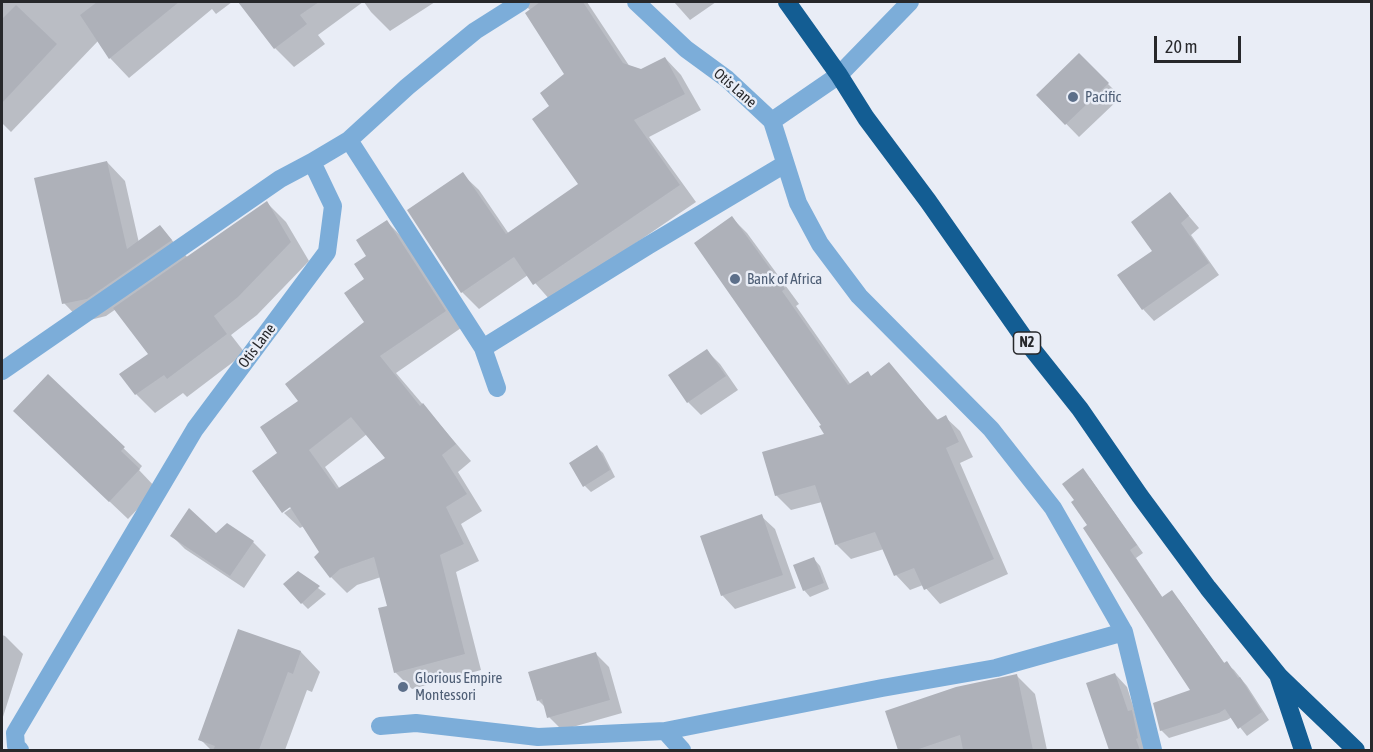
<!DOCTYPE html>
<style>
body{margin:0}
#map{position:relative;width:1373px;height:752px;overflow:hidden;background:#e9edf6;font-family:"Asap Condensed",sans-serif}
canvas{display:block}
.frame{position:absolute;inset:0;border:3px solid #27282b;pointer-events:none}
.scale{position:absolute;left:1154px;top:36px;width:87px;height:27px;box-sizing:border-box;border:3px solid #27282b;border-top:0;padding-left:8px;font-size:18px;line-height:21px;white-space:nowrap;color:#27282b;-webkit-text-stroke:4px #e9edf6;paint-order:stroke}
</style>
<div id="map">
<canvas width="1373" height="752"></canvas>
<div class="frame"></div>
<div class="scale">20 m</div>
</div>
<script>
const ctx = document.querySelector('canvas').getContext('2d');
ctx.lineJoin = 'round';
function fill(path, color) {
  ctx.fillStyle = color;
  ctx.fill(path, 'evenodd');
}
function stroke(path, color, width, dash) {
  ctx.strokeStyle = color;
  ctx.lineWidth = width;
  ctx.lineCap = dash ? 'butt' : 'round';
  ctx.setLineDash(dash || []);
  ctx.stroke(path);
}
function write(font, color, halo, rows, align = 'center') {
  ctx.font = font + ' "Asap Condensed",sans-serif';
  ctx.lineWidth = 5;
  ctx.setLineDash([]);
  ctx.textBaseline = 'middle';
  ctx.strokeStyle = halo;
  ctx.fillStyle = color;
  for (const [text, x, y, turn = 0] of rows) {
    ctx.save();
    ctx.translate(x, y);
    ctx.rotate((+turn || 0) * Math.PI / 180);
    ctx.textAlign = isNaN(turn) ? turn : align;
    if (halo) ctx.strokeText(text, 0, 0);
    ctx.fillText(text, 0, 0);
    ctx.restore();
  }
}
fill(new Path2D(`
 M2 2H232L216 14 212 9 129 78 110 58 98 41 11 132 2 123Z
 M240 2H363L318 35 325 44 294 67 275 48Z
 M364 2H435L390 31 371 12Z
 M514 2H587L630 67 641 71 665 58 681 75 701 110 649 137 696 202 551 301 528 275 479 309 462 292 409 210 462 174 479 190 509 234 581 185 552 106 566 74 530 10 528 8 523 10Z
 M674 2H716L690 20Z
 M1079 55 1121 97 1079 137 1038 95Z
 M107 162 125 181 139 243 160 227 188 258 267 203 286 222 309 261 257 315 231 335 245 353 187 397 183 393 155 413 136 394 150 354 116 309 106 316 82 322 64 303Z
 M1170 194 1199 228 1191 235 1219 275 1154 321 1143 309 1154 251Z
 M732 218 747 233 799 304 796 306 851 385 872 377 888 364 939 421 945 417 960 431 973 457 960 463 1008 574 940 604 923 585 910 590 896 575 884 549 851 559 836 544 822 502 791 510 776 495 826 435Z
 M387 222 403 238 461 328 396 373 471 461 458 472 482 511 461 524 479 561 456 572 481 670 412 689 395 672 389 607 381 577 357 585 347 593 331 577 321 553 304 526 300 528 284 513 297 504 284 510V512L254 472 279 453 301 402 366 323 368 257ZM367 434 387 459 340 489 325 467Z
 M707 351 720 364 738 390 701 415 688 402Z
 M48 376 142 466 139 470 157 489 128 519 33 429Z
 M597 447 603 453 615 477 591 492 585 486 571 464Z
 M1090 478 1143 553 1136 558 1163 598 1179 600 1225 664 1226 663 1234 670 1247 686 1269 720 1247 736 1232 717 1227 720 1169 738 1161 730 1192 691 1089 526Z
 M761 516 775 529 796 588 735 609 722 595Z
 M216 535 253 542 266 555 244 588 185 549 172 536Z
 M814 559 820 566 829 589 810 597 804 590Z
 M298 573 326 594 308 609 302 603Z
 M239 631 301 652 320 672 312 692 307 690 285 750H211L200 739Z
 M2 635 5 636 23 654 2 720Z
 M596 654 609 667 622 713 562 730 549 717 546 708 538 700Z
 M1115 674 1127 687 1147 750H1114L1109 745Z
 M1016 675 1035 694 1047 750H900L887 712Z`), '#0003');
fill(new Path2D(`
 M97 2H179L109 59 80 15Z
 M238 2H319L300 15 307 24 274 49Z
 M540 2H583L623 63 641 69 665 57 685 94 634 120 680 185 533 285 514 257 461 293 407 210 463 172 506 234 578 184 532 119 549 106 540 93 564 74 525 13Z
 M16 5 57 44 2 103V19Z
 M1079 53 1109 83 1065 125 1036 95Z
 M107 161 127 249 160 225 172 240 87 299 62 304 34 178Z
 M1170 192 1189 216 1181 223 1209 263 1142 310 1117 275 1152 251 1131 222Z
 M267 201 291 242 238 297 214 316 227 334 167 379 164 375 135 395 119 374 148 354 113 308Z
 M732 216 785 289 782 291 848 385 868 371 871 376 889 362 937 420 946 415 959 442 946 448 994 559 924 590 914 568 894 576 875 532 835 545 815 485 775 496 762 452 824 434 819 426 821 425 694 243Z
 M387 220 446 311 380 356 420 406 423 403 456 444 442 455 467 494 446 507 464 544 440 555 465 654 394 673 378 608 387 606 374 557 340 569 330 578 314 557 319 552 290 507 282 513 252 471 277 453 260 427 298 401 285 384 364 322 344 293 364 279 354 264 366 256 356 240ZM351 417 385 458 337 489 309 450Z
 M707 349 726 376 687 403 668 375Z
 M48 374 125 447 121 451 140 469 109 502 13 411Z
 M597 445 610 470 583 487 569 463Z
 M1083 468 1137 545 1130 550 1162 597 1172 590 1224 663 1227 661 1238 678 1240 677 1262 712 1238 729 1225 709 1219 713 1160 731 1153 703 1190 690 1083 528 1087 525 1071 502 1074 500 1062 484Z
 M189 508 216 533 227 523 254 541 230 576 170 536Z
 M762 514 783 575 721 596 700 536Z
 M814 557 824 583 803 591 793 565Z
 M298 571 320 586 301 604 283 584Z
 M238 629 301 651 293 674 288 672 259 750H213L215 746 198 740Z
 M596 652 610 700 547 718 542 699 537 701 528 672Z
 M1115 673 1128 711 1132 710 1138 738 1136 739 1140 750H1109L1086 683Z
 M1017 674 1033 750H963L960 735 916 750H898L885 711 956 687Z`), '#aeb1b9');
stroke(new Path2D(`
 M636 2 686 49 727 79 772 121 839 75 910 2
 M349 140 483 348 497 388
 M483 348 649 245 785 164
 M2 371 280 179 312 162
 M1124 632 1153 750
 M380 726 416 723 538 737 665 731 882 688 996 668 1124 632 1053 508 991 429 859 296 820 244 798 203 772 121
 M665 731 682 750
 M20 750 16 746 15 733 195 429 327 252 333 206 312 162 349 140 407 87 475 31 521 2`), '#7cadd9', 18);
stroke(new Path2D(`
 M787 2 839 75 866 118 928 201 1029 345 1080 409 1140 496 1208 588 1279 676 1356 750
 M1279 678 1303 750`), '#135d93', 18);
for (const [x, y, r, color] of [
 [1073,97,6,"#5c6f8a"],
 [735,279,6,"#5c6f8a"],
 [403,687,6,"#5c6f8a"]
]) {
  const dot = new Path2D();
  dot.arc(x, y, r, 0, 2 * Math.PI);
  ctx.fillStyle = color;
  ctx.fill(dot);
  stroke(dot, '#e9edf6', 2);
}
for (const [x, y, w] of [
 [1027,343,27]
]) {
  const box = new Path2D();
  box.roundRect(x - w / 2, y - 11, w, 22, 4.5);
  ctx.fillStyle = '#e9edf6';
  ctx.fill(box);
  stroke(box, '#27282b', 1.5);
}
write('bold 14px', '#27282b', null, [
 ["N2",1027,343]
]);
write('15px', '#27282b', '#e9edf6', [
 ["Otis Lane",735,88,41],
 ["Otis Lane",257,346,-53]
]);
write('15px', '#4e5e75', '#e9edf6', [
 ["Pacific",1085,97],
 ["Bank of Africa",747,279],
 ["Glorious Empire",415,678],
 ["Montessori",415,695]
], 'left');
</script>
